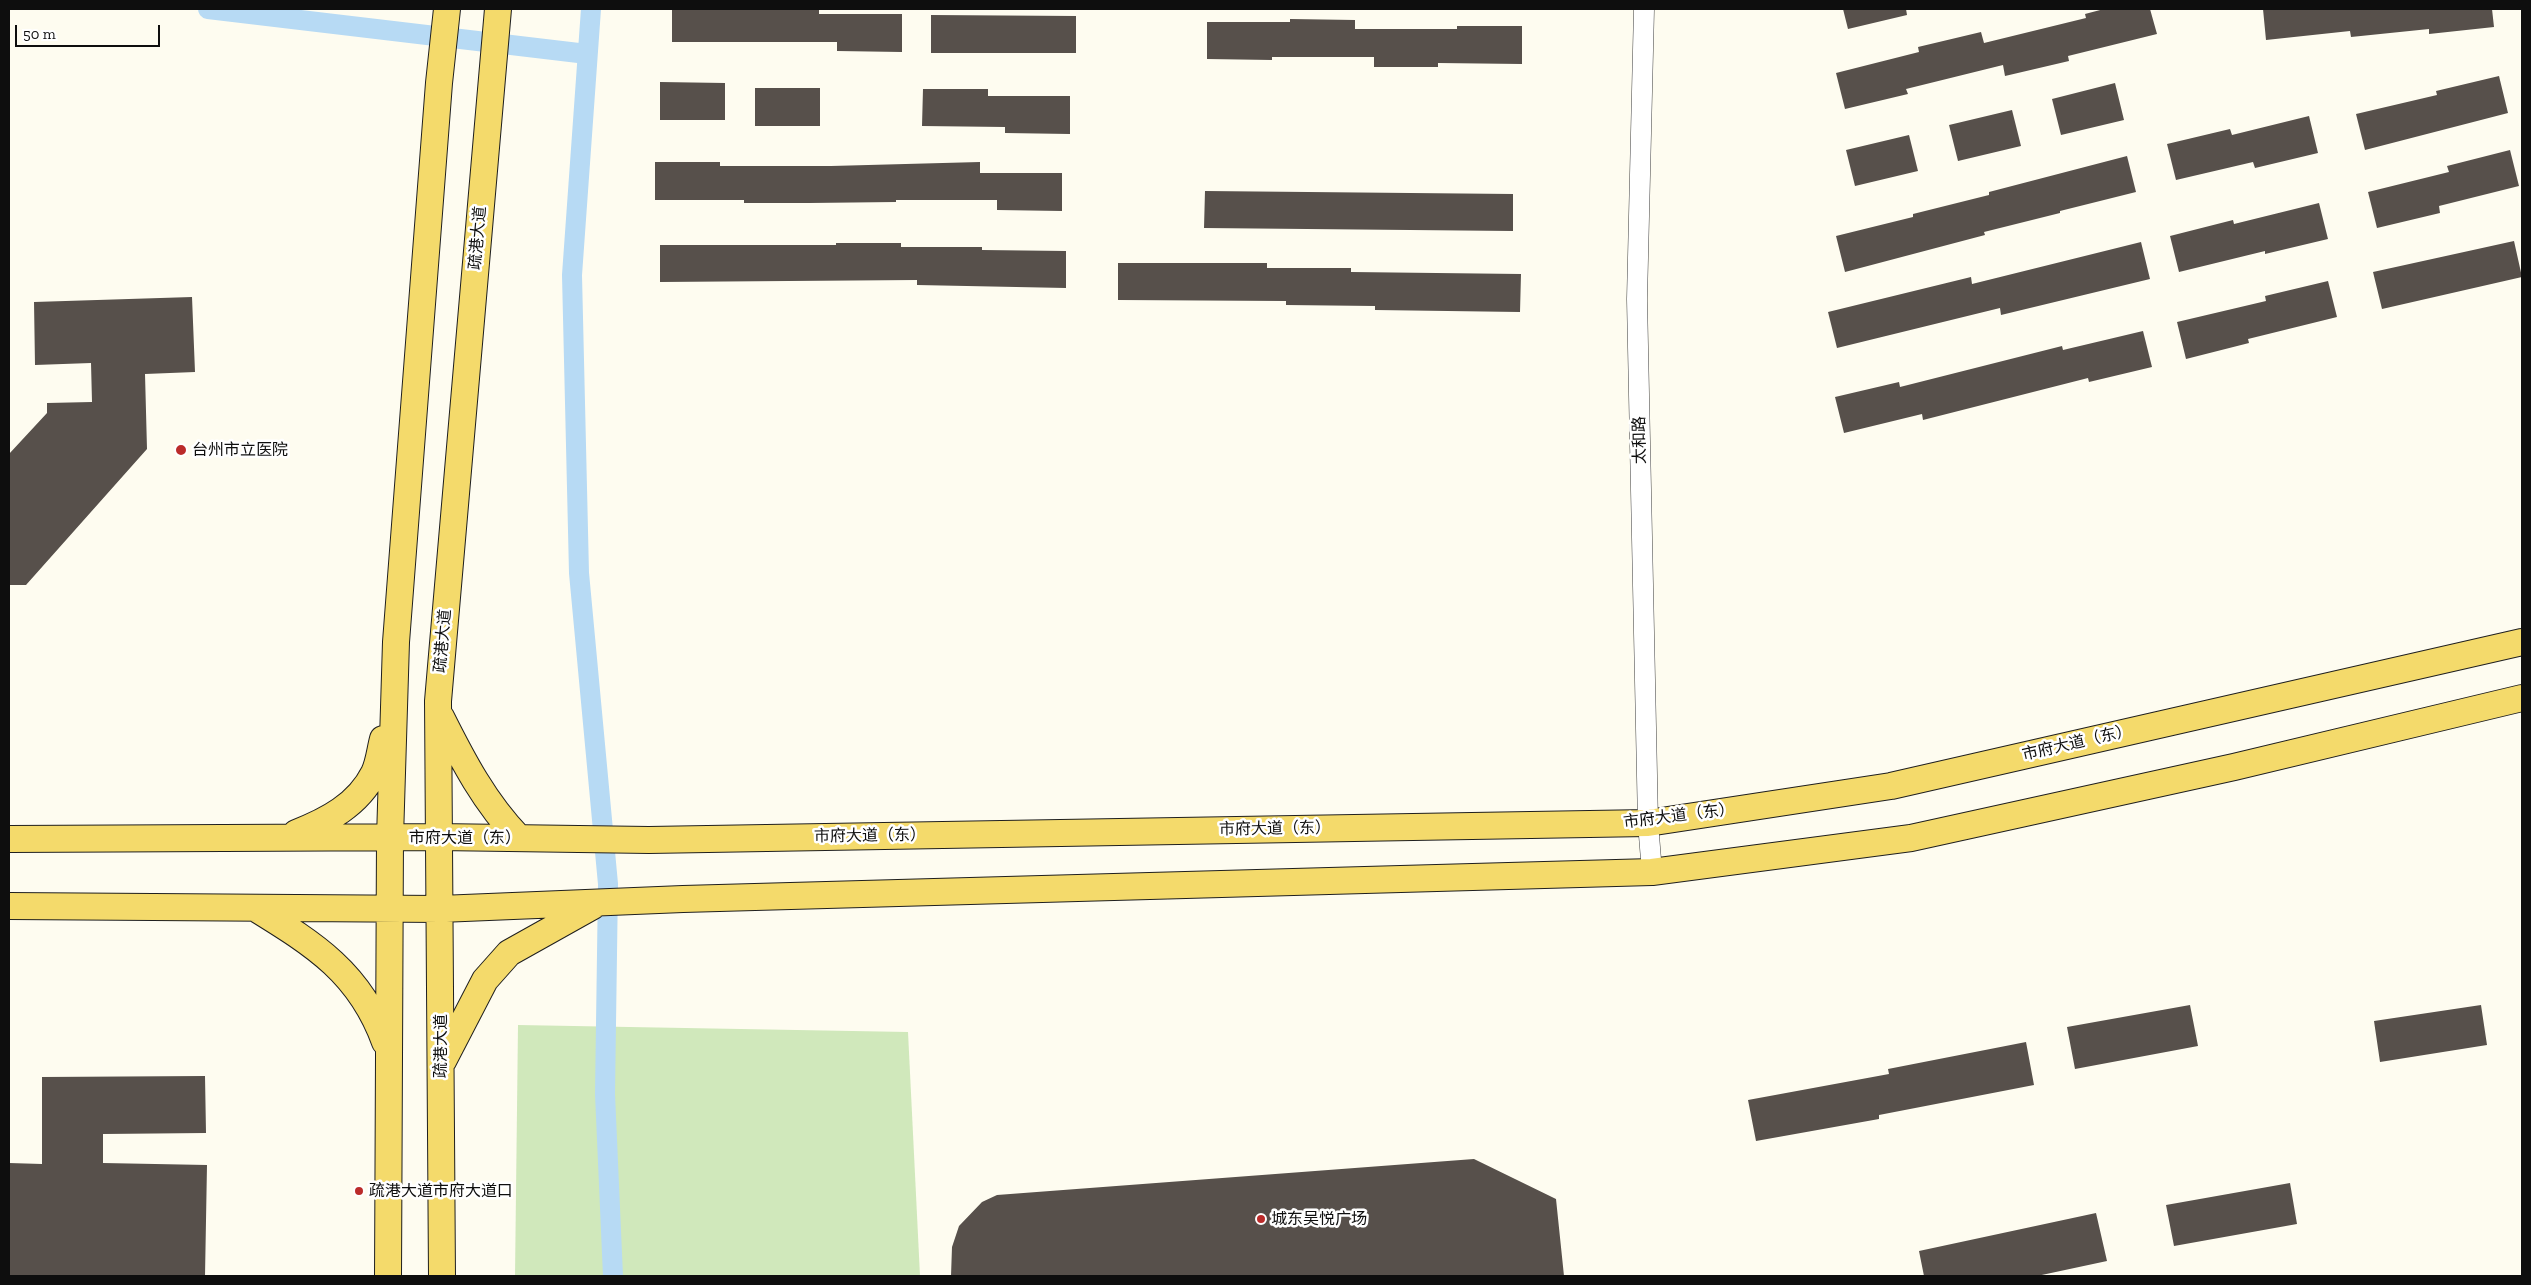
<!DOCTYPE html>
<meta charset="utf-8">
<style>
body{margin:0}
#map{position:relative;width:2531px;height:1285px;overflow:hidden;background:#fefcf0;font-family:"Zilla Slab",serif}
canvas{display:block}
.frame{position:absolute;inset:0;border:10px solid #0e0e0e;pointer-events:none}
.scale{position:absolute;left:15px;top:25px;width:145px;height:22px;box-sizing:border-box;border:2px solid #0e0e0e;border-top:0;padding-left:6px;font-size:15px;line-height:18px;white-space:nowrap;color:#0e0e0e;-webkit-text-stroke:4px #fff;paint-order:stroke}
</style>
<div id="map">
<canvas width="2531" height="1285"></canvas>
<div class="frame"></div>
<div class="scale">50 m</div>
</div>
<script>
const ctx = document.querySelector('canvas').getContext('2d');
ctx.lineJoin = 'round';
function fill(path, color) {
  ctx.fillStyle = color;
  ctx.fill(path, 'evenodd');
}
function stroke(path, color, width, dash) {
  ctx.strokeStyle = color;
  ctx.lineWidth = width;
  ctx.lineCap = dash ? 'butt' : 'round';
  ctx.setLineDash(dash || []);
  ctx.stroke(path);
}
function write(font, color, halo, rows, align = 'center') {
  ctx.font = font + ' "Zilla Slab","Noto Sans SC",serif';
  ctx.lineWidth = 5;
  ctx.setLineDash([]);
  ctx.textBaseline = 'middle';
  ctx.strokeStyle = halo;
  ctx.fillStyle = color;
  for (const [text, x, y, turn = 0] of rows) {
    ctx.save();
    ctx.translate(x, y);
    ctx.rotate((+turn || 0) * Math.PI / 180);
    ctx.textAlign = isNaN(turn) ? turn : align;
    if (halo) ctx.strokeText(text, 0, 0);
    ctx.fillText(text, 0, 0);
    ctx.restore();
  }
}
fill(new Path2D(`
 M518 1025 908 1032 920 1276H515Z`), '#d0e8bb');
stroke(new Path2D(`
 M208 9 587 54
 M591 9 572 275 579 573 608 884 605 1094 613 1276`), '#b7daf4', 20);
fill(new Path2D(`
 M672 9H819V14H902V52L837 51V42H672Z
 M1843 9H1906L1907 15 1848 29Z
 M2104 9H2150L2157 34 2068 56 2069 61 2005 76 2003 65 1906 89 1908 94 1845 109 1836 73 1919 52 1918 47 1981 32 1984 43 2086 18 2085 14Z
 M2263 9H2492L2494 27 2429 34V29L2351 37 2350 31 2266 40Z
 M931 15 1076 16V53H931Z
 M1290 19 1355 20V29H1457V26H1522V64L1438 63V67H1374V57H1272V60L1207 59V22H1290Z
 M2499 76 2508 113 2365 150 2356 114 2437 95 2436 91Z
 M660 82 725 83V120H660Z
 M2115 83 2124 120 2061 135 2052 99Z
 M755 88H820V126H755Z
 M923 89H988V96H1070V134L1005 133V127L922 126Z
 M2012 110 2021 146 1958 161 1949 125Z
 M2309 116 2318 153 2255 168 2253 162 2176 180 2167 144 2230 129 2232 135Z
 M1909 135 1918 171 1855 186 1846 150Z
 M2510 150 2519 186 2439 206 2440 213 2377 228 2368 192 2449 172 2447 166Z
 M2127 156 2136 192 2060 211V213L1984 232 1985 235 1845 272 1836 236 1913 217V214L1989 195V192Z
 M655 162H720V166H831L980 162V173H1062V211L997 210V200H896V202L809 203H744V200H655Z
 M1205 191 1513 194V231L1204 228Z
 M2319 203 2328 239 2265 254V251L2179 272 2170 236 2233 220 2234 224Z
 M2514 241 2522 277 2382 309 2373 272Z
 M2141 242 2150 279 2001 315 2000 308 1837 348 1828 312 1971 277 1972 284Z
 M836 243H901V247H982V250L1066 251V288L917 285V280L660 282V245H836Z
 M1118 263H1267V268H1351V272L1521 274 1520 312 1375 310V306L1286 305V301L1118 300Z
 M2328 281 2337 317 2248 339 2249 343 2186 359 2177 322 2266 301 2265 296Z
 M192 297 195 372 145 374 147 449 26 585H9V454L47 413V403L92 402 91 363 35 365 34 302Z
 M2143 331 2152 367 2089 382 2088 378 1923 420 1922 414 1844 433 1835 397 1899 382 1900 387 2062 346 2063 350Z
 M2190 1005 2198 1046 2075 1069 2067 1027Z
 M2481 1005 2487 1045 2380 1062 2374 1021Z
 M2026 1042 2034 1085 1879 1115V1119L1756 1141 1748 1100 1889 1074 1888 1069Z
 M205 1076 206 1133 103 1134V1163L207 1165 205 1276H9V1163L42 1164V1077Z
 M1474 1159 1556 1199 1564 1276H951L952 1247 959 1226 982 1202 997 1195Z
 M2290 1183 2297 1224 2174 1246 2166 1205Z
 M2096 1213 2107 1261 2037 1276H1924L1919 1251Z`), '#57504b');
const minor = new Path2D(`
 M1644 9 1637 299 1648 823 1652 872`);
const major = new Path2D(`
 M441 717C463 761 485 803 519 838
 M296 833C327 821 358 805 374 773 379 763 380 750 383 739
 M9 839 438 837 649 840 1648 823 1891 786 2522 642
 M9 906 440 909 683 899 1652 872 1911 838 2234 767 2522 698
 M255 908C315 945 360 973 385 1042
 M443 1061 485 980 509 953 593 906
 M388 1276 390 838 396 642 439 83 447 9
 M442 1276 438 701 498 9`);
stroke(minor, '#414141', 21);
stroke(major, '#1f1f1f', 28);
stroke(minor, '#fff', 20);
stroke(major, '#f4da6b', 26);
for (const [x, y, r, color] of [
 [181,450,6,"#bb2b2a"],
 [359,1191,5,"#bb2b2a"],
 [1261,1219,5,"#bb2b2a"]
]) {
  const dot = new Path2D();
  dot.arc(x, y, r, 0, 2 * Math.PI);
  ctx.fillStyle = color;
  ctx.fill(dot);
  stroke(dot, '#fff', 2);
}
write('16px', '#0e0e0e', '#fff', [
 ["疏港大道",478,238,-85],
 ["太和路",1640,440,-91],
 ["疏港大道",443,641,-85],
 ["市府大道（东）",2077,743,-13],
 ["市府大道（东）",1679,816,-7],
 ["市府大道（东）",1275,829,-1],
 ["市府大道（东）",870,836,-1],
 ["市府大道（东）",465,838],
 ["疏港大道",441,1046,-90]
]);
write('16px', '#0e0e0e', '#fff', [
 ["台州市立医院",192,450],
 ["疏港大道市府大道口",369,1191],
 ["城东吴悦广场",1271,1219]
], 'left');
</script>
